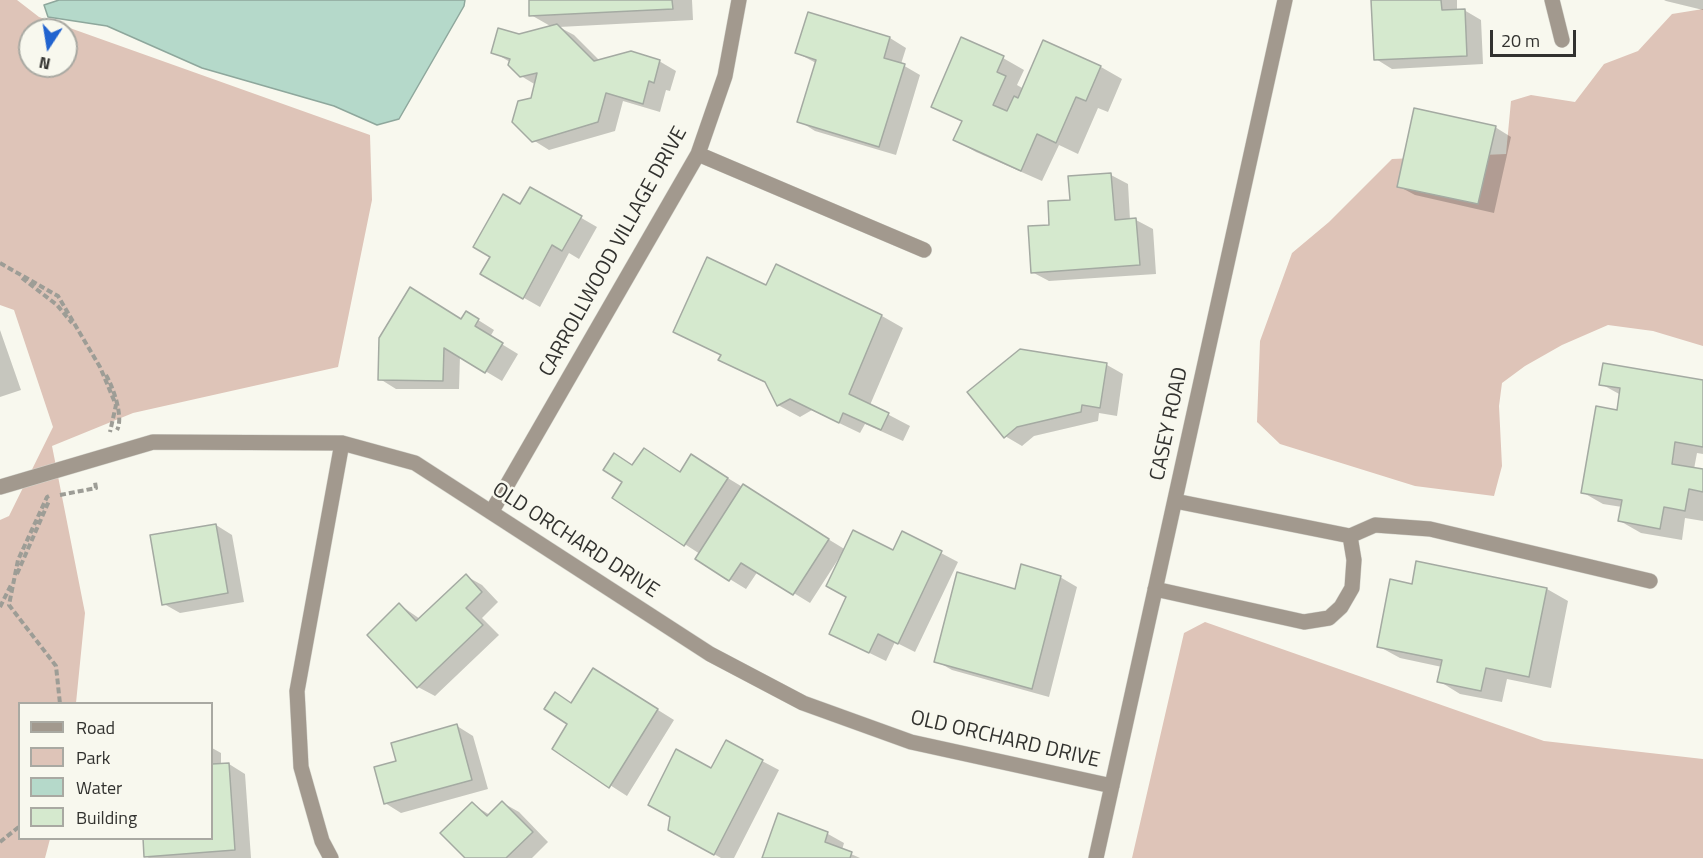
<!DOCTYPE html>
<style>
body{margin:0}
#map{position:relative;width:1703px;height:858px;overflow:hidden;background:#f8f8ee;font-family:"Titillium Web",sans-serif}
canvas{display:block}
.legend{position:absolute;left:18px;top:702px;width:195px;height:138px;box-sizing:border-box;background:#f8f8ee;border:2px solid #a9a9a2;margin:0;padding:8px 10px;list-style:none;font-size:18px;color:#32322f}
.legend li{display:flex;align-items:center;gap:12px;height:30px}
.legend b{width:30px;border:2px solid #a9a9a2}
.north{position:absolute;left:18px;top:18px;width:60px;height:60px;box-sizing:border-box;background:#f8f8ee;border:2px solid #a9a9a2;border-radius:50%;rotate:192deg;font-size:16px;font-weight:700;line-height:24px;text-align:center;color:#32322f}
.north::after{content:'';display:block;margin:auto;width:21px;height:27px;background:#2163cf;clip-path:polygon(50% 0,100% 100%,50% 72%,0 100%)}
.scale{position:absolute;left:1490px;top:30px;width:86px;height:27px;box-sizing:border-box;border:3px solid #32322f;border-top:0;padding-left:8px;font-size:18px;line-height:21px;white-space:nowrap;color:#32322f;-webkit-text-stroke:4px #f8f8ee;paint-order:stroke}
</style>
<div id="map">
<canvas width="1703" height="858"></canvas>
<ul class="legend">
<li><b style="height:8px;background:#a2998e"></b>Road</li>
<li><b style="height:16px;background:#dec4b8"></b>Park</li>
<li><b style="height:16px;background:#b5d9ca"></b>Water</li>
<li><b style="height:16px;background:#d5e9ce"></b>Building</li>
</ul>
<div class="north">N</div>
<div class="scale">20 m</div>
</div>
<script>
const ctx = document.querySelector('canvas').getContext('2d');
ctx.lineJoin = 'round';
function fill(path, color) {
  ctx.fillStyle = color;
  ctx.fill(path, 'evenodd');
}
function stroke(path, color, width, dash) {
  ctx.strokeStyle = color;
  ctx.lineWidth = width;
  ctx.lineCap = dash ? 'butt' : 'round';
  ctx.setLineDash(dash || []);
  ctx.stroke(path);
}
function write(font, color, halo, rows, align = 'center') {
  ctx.font = font + ' "Titillium Web",sans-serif';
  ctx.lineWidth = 5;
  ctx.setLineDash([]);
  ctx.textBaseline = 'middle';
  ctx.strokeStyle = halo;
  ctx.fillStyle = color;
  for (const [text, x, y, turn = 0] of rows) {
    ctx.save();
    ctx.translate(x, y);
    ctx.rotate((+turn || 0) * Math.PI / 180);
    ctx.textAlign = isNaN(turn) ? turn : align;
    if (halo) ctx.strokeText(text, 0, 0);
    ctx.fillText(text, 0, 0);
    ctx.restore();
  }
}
fill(new Path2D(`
 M0 0H17L39 17 370 135 372 200 338 367 133 413 52 446 85 613 76 703 20 704V838L50 839 45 858H0V520L9 516 53 427 14 310 0 305ZM30 30H66V66H30Z
 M1703 9V346L1653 331 1608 325 1562 345 1525 366 1502 383 1499 406 1502 466 1494 496 1415 486 1280 444 1257 422 1260 341 1292 253 1329 222 1392 159 1506 154 1511 101 1531 95 1575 102 1604 64 1638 51 1672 14Z
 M1205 622 1544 741 1703 759V858H1132L1184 633Z`), '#dec4b8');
const water = new Path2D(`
 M59 0H465L464 6 399 119 377 125 334 106 202 68 107 26 48 17 44 5Z`);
fill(water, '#b5d9ca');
stroke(water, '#8ea79c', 1.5);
fill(new Path2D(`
 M530 0H692L693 20 559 27 574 35 600 61H659L676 71 670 91 666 90 660 112 623 101 615 131 549 150 533 140 532 99 536 85 521 76 510 62 493 52 519 36 552 27 531 15Z
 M1373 0H1457V11L1464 10 1481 20 1483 64 1392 69 1376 59Z
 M1664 0H1703V10L1666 1Z
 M809 14 890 38 906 48 901 64 920 75 896 155 815 131 799 121 816 63 797 53Z
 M1044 42 1101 67 1122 79 1108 112 1098 108 1078 154 1059 145 1042 181 976 152 955 140 963 122 932 106 1003 58 1024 70 1017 85 1024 89Z
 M1495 127 1511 137 1494 213 1415 195 1398 186Z
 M1111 175 1128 184 1130 220H1136L1153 229 1156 274 1049 281 1032 272 1051 226 1071 201 1069 178Z
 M531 189 597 227 579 259 569 253 540 307 482 274Z
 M776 266 882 316 903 328 870 405 910 426 903 441 865 424 860 433 812 410 800 417 778 405 768 384 741 371 720 359 722 356 675 331 767 287Z
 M467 313 494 330 490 337 518 354 502 381 460 356 459 389H396L380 379 462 321Z
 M0 330 21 390 0 397Z
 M1021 350 1107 365 1123 374 1117 416 1099 413 1098 421 1034 436 1022 446 1005 436Z
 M1703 382V454L1697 453 1694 469 1703 471V521L1685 518 1682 540 1641 533 1620 521 1622 507 1603 504 1582 492 1618 412 1621 395 1601 384Z
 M633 466 681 473 708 466 846 550 893 552 903 533 958 562 915 652 895 642 886 661 847 642 848 597 841 559 839 558 810 603 758 571 746 589 697 559 700 554 614 498Z
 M216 525 232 535 244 602 180 613 164 604Z
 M466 576 482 585 498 602 482 618 499 635 435 696 418 687 400 605 420 619Z
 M1060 577 1077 587 1049 697 952 670 936 661 1017 590Z
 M1547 589 1568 601 1551 688 1507 679 1502 702 1460 694 1439 681 1442 667 1400 658 1378 646Z
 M610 680 674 720 627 796 554 749 569 724 572 704Z
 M457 726 473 736 488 789 401 813 385 803 398 762Z
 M212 748 221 753V765L229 764 245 774 251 858H149L145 856 212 838Z
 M762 761 779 770 734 858H721L687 839 672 817 712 770Z
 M503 803 519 812 548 842 532 858H467L472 804 490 815Z
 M779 815 828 834 844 843 842 850 860 858H763Z`), '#0003');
const building = new Path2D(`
 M529 0H672L673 9 529 16Z
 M1371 0H1441L1442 10 1465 9 1467 56 1374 60Z
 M808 12 890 37 884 58 905 64 879 147 797 122 816 60 795 53Z
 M557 24 594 61 631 51 660 60 654 83 649 81 643 104 606 93 598 122 532 142 512 122 518 101 531 98 537 73 520 77 508 65 510 59 491 53 498 28 519 34Z
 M961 37 1004 56 997 72 1006 76 993 105 1007 111 1014 96 1018 98 1043 40 1101 66 1086 101 1076 97 1056 143 1037 134 1021 171 953 140 962 121 931 107Z
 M1414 108 1496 126 1478 204 1397 187Z
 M1111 173 1115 220 1136 218 1140 265 1031 273 1028 226 1049 225 1048 201 1070 200 1068 176Z
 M530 187 582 216 562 251 552 245 523 299 480 274 490 257 473 247 503 194 520 204Z
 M707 257 766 285 776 264 882 315 849 394 889 413 881 430 843 413 839 423 790 399 777 406 765 382 718 360 721 355 673 332Z
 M410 287 461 319 466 311 479 319 475 326 503 343 485 373 444 348 443 381 378 380 379 338Z
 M1020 349 1107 363 1100 408 1082 405 1081 412 1017 427 1004 438 967 392Z
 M1603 363 1703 380V447L1675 442 1672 464 1703 469V492L1689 489 1685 511 1664 507 1660 529 1618 521 1622 500 1581 493 1596 406 1617 410 1620 388 1599 385Z
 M644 448 680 472 691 454 728 478 684 546 612 498 622 482 603 470 614 453 632 465Z
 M743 484 829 539 793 595 741 563 729 581 695 559Z
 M216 524 228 593 162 605 150 535Z
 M853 530 893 550 902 531 942 551 898 644 878 634 869 653 829 634 846 597 826 586Z
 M1416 561 1547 588 1529 677 1486 668 1481 691 1437 682 1442 660 1377 647 1390 579 1412 584Z
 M1021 564 1061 576 1032 689 934 662 957 572 1015 589Z
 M466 574 482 592 466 608 483 625 417 688 367 635 399 603 416 621Z
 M593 668 658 709 609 788 552 749 567 724 544 709 555 692 571 703Z
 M457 724 472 780 384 804 374 767 396 761 391 743Z
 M726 740 763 760 714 855 668 830 670 817 648 805 676 749 711 768Z
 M229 763 235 850 144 857 143 838H212V764Z
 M502 801 533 832 506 858H465L440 833 472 802 487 816Z
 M778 813 828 832 825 842 852 852 850 858H762Z`);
fill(building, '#d5e9ce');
stroke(building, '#a4aaa2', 1.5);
const minor = new Path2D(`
 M1552 0 1562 40
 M698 154 924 250
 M0 487 153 442 342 443 415 463 710 654 803 703 911 742 1112 786
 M1175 501 1350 536
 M492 511 698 154 725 76 739 0
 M1155 589 1304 622 1329 618 1341 607 1352 588 1354 560 1350 536 1375 525 1430 529 1650 581
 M331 858 322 841 301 767 297 691 342 443
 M1096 858 1285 0`);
stroke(minor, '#d4d4cc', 16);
stroke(new Path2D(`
 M0 263 58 296 100 367 116 405 110 432
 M22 278 57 305 72 323
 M106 375C113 387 124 417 117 430
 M60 495 96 488 95 482
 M49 496 47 497 18 560 9 605 56 666 60 704
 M17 574 49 501
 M0 607 12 583
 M0 842 20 826`), '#9d9d96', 4, [6, 3]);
stroke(minor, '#a2998e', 15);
write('21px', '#32322f', '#f8f8ee', [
 ["CARROLLWOOD VILLAGE DRIVE",614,252,-61],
 ["CASEY ROAD",1170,424,-78],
 ["OLD ORCHARD DRIVE",575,541,33],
 ["OLD ORCHARD DRIVE",1005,740,13]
]);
</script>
